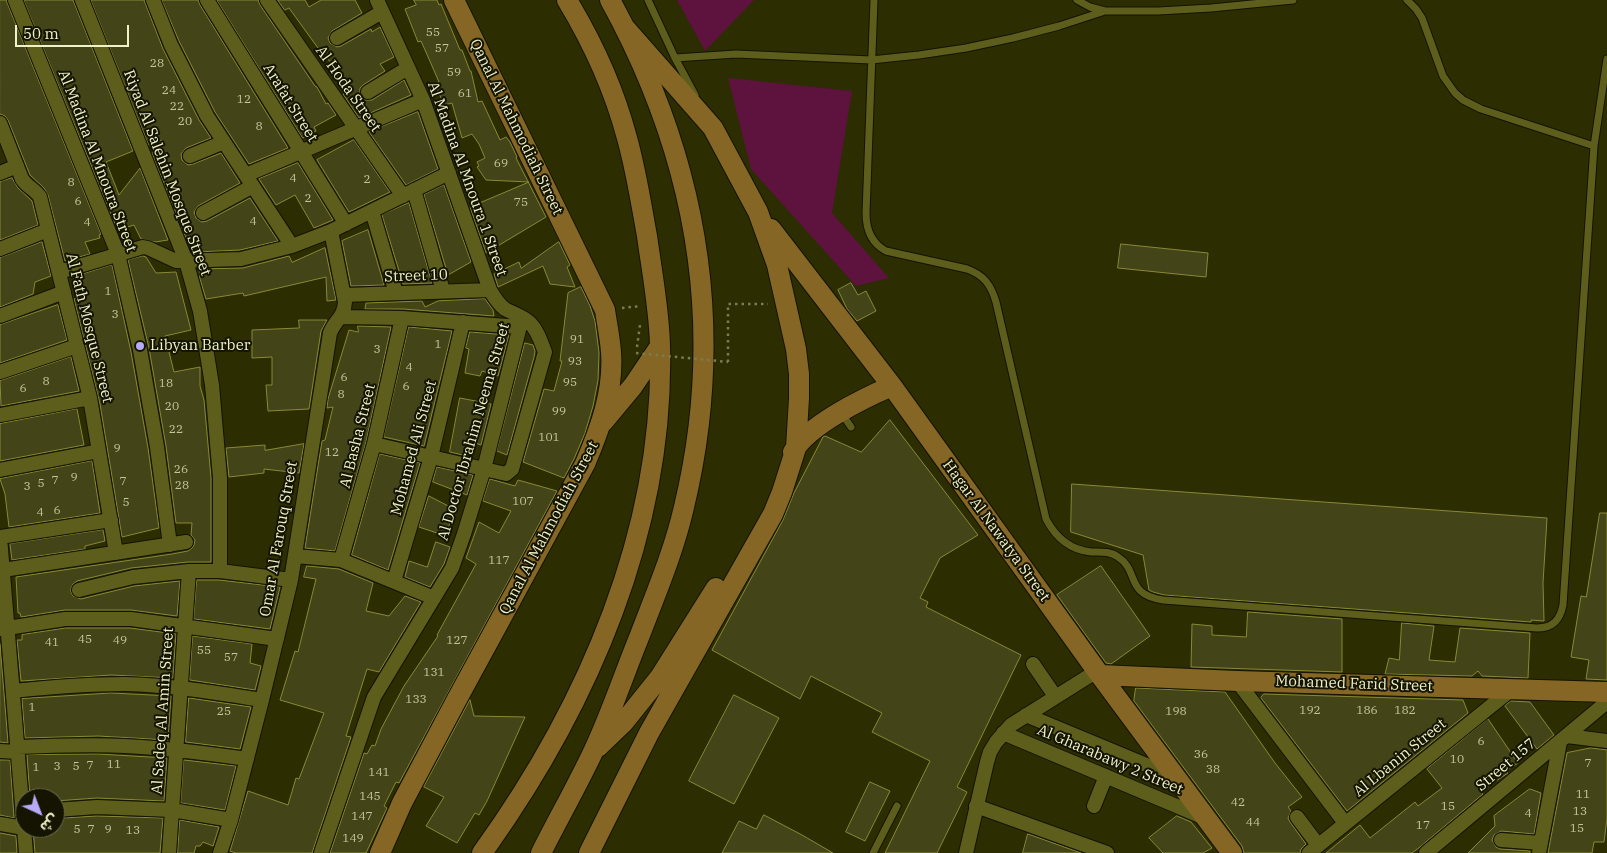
<!DOCTYPE html>
<meta charset="utf-8">
<style>
body{margin:0}
#map{position:relative;width:1607px;height:853px;overflow:hidden;background:#2c2d00;font-family:"IBM Plex Serif","Noto Sans Arabic",serif}
canvas{display:block}
.north{position:absolute;left:15px;top:788px;width:50px;height:50px;box-sizing:border-box;background:#141400;border:1px solid #6c6c50;border-radius:50%;rotate:137deg;font-size:14px;font-weight:700;line-height:20px;text-align:center;color:#eff1c8}
.north::after{content:'';display:block;margin:auto;width:18px;height:22px;background:#b7abf8;clip-path:polygon(50% 0,100% 100%,50% 72%,0 100%)}
.scale{position:absolute;left:15px;top:25px;width:114px;height:22px;box-sizing:border-box;border:2px solid #eff1c8;border-top:0;padding-left:6px;font-size:15px;line-height:18px;white-space:nowrap;color:#eff1c8;-webkit-text-stroke:4px #141400;paint-order:stroke}
</style>
<div id="map">
<canvas width="1607" height="853"></canvas>
<div class="north">ش</div>
<div class="scale">50 m</div>
</div>
<script>
const ctx = document.querySelector('canvas').getContext('2d');
ctx.lineJoin = 'round';
function fill(path, color) {
  ctx.fillStyle = color;
  ctx.fill(path, 'evenodd');
}
function stroke(path, color, width, dash) {
  ctx.strokeStyle = color;
  ctx.lineWidth = width;
  ctx.lineCap = dash ? 'butt' : 'round';
  ctx.setLineDash(dash || []);
  ctx.stroke(path);
}
function write(font, color, halo, rows, align = 'center') {
  ctx.font = font + ' "IBM Plex Serif",serif';
  ctx.lineWidth = 4;
  ctx.setLineDash([]);
  ctx.textBaseline = 'middle';
  ctx.strokeStyle = halo;
  ctx.fillStyle = color;
  for (const [text, x, y, turn = 0] of rows) {
    ctx.save();
    ctx.translate(x, y);
    ctx.rotate((+turn || 0) * Math.PI / 180);
    ctx.textAlign = isNaN(turn) ? turn : align;
    if (halo) ctx.strokeText(text, 0, 0);
    ctx.fillText(text, 0, 0);
    ctx.restore();
  }
}
fill(new Path2D(`
 M677 0H754L705 51Z
 M728 78 852 91 832 213 889 278 856 286 751 169Z`), '#5d133d');
const building = new Path2D(`
 M0 0H6L101 234 99 235 100 238 85 242 90 254 65 261 48 195 44 188 30 175 8 120 5 116 0 114Z
 M24 0H73L133 151 106 162 119 195 140 168 168 240 155 242 141 239 134 225 118 230Z
 M91 0H144L163 49 199 120 211 138 186 148 181 154 182 160 188 165 193 164 221 153 240 183 198 206 194 212 196 218 202 222 207 221 250 198 278 241 240 250 197 252 192 237 186 238 152 153 162 140 149 145Z
 M162 0H198L200 5 288 148 249 164 215 112 179 41Z
 M217 0H258L260 5 315 86 317 87 326 104 328 103 336 115 314 127 316 131 303 138Z
 M278 0H305L309 7 321 0H355L362 13 332 31 328 38 330 43 337 47 341 46 371 29 372 32 380 27 394 57 380 64 385 71 363 85 360 88V96L364 100H372L404 80 411 95 359 118 343 94 348 92 337 75 340 73 318 48 289 8 285 10Z
 M414 0H437L439 5 441 4 460 50H462L470 71H471L478 102 482 101 500 140 506 137 510 142 517 157 516 158 546 217 486 253 470 207 529 182 486 180 477 167 479 166 477 162 485 158 479 144 472 134 462 138 452 103 444 105 435 84 439 82 429 59 421 41 418 42 405 9 416 5Z
 M418 112 438 169 406 185 369 132Z
 M354 140 390 192 349 212 317 160Z
 M298 163 333 220 314 228 295 195 276 205 259 179Z
 M12 178 18 188 32 201 38 225 0 240V182Z
 M444 185 471 262 448 275 424 195Z
 M409 203 432 283 403 284 382 215Z
 M368 230 384 285 351 286 342 241Z
 M42 242 51 276 35 282 33 294 0 307V258Z
 M559 242 570 265 567 267 575 287 550 284 543 266 498 287 494 274 519 262 521 268Z
 M1121 244 1208 253 1206 277 1118 268Z
 M325 248 336 300 327 301 326 277 244 296 243 293 206 299 200 279 199 269 243 268 289 256 292 262Z
 M143 256 146 257 156 273 176 272 191 330 165 336 174 372 200 367V386L204 400 211 478V562H188L131 568 77 581 73 584 71 588V592L73 596 81 599 134 586 180 581 177 616 131 610H65L21 617 20 613H18L16 577 172 554 188 551 192 548 194 545 195 540 191 535 192 523H176L166 446 149 348 128 260Z
 M112 265 131 352 148 448 159 528 122 537 100 404 74 299 77 298 74 277Z
 M851 283 858 295 866 291 876 311 857 321 847 309 838 290Z
 M581 287 590 306 595 321 599 353 598 380 593 406 585 433 574 459 564 478 523 462 544 389 554 391 562 361H560L568 293Z
 M485 299 493 310 494 316 403 309H365L366 303 422 301 425 307 438 301Z
 M58 305 67 340 0 363V325Z
 M299 320H327L321 331 309 409 268 411 266 385H272V357L252 358V330L299 328Z
 M358 326 391 327 366 442 335 551 305 548 322 441 325 440 333 407 327 408 328 399 349 330 358 332Z
 M409 327 452 331 424 446 384 437Z
 M470 332 509 335 498 376 482 371 480 376 465 373 469 349 466 348Z
 M525 343 533 345 535 351 534 357 507 455 497 451Z
 M71 357 79 391 1 406 0 381Z
 M460 398 491 404 481 445 470 441 467 456 450 452Z
 M77 409 84 445 0 461V424Z
 M890 420 978 535 940 558 920 598 928 602 926 607 1021 655 957 787 967 792 937 853H885L930 761 872 732 882 713 811 676 800 699 712 650 783 520 794 493 823 437 825 436 861 452Z
 M304 444 299 473 264 469V473L229 477 226 448 265 445V450Z
 M380 454 420 463 388 570 352 555Z
 M92 461 100 513 9 527 5 494 0 479Z
 M437 467 473 475 467 495 433 482Z
 M490 479 515 486 518 480 557 491 399 783 396 782 384 806 387 808 366 853H330L364 753 367 754 372 745 375 746 381 729 404 686 438 636 437 635 476 564 466 558 479 522 499 533 511 511 483 501Z
 M1072 484 1547 518 1543 583 1544 621 1531 620V622L1164 595 1153 592 1149 590 1143 555 1071 532Z
 M429 496 454 509 446 536 419 527Z
 M1600 513H1607V680L1586 679 1589 660 1571 657 1581 596 1586 597Z
 M103 530 105 541 85 546V549L12 560 10 544Z
 M436 542 450 547 444 564 430 587 405 577 409 561 427 567Z
 M307 566 339 569 373 583 366 611 389 616 405 596 421 602 379 672 367 669 346 736 351 737 312 853H236L230 851 248 791 288 805 296 778 299 779 324 713 280 700 295 651 298 652 316 579 304 577Z
 M1101 566 1150 636 1111 664 1106 663 1057 595Z
 M197 580H219L280 587 270 629 194 619Z
 M1248 612 1342 619V672L1191 667 1192 624 1212 626V635L1246 637Z
 M1402 623 1434 626 1429 660 1455 662 1460 628 1530 633 1528 678 1482 676 1478 671 1472 676 1385 674 1389 658 1399 660Z
 M66 628H130L176 634 173 678 111 675 21 681 17 640H22V635Z
 M193 636 252 644 250 663 261 666 255 690 190 680Z
 M0 644 8 743 0 742Z
 M1136 688 1225 692 1275 763 1302 797 1288 807 1291 811 1288 818 1290 822 1306 844 1301 849 1300 853H1244L1242 846 1134 701Z
 M111 693 171 696 168 740 98 736 25 738 22 699Z
 M1264 694 1463 700 1468 713 1347 811 1261 698Z
 M734 695 779 718 734 804 689 781Z
 M189 698 251 707 240 749 186 742Z
 M470 700 474 716 525 717 487 801 479 815 475 813 457 843 426 826 444 797 424 787Z
 M1511 701 1530 702 1554 735 1537 749 1505 706Z
 M1488 719 1518 763 1506 771 1508 773 1481 791 1483 794 1420 847 1412 853H1326L1360 825 1370 838 1415 802 1418 806 1442 788 1427 769Z
 M1591 748 1607 750V818L1604 842H1594L1592 853H1548L1567 753Z
 M98 754 167 758 164 801 97 798 55 801V798H30L27 755Z
 M0 760H10L14 818 0 815Z
 M184 760 236 766 225 810 181 803Z
 M870 782 890 791 865 841 846 832Z
 M1530 789 1541 793 1534 834 1501 831 1494 835 1492 840 1496 847 1500 849 1530 851V853H1468L1495 826 1494 816Z
 M764 815 802 835 833 853H722L739 821 756 829Z
 M97 816 163 818 160 853H35L33 828H55V819Z
 M1177 816 1191 822 1212 848 1203 853H1163L1149 838Z
 M180 820 219 827 213 846 203 842 200 846H196L194 853H178Z
 M0 833 16 836 17 853H0Z
 M1028 834 1081 853H1023Z`);
fill(building, '#434417');
stroke(building, '#888a35', 1);
const lane = new Path2D(`
 M648 0 675 58 695 95
 M874 0 866 213C866 230 871 243 886 251L967 269C984 275 991 285 996 302L1046 519C1056 538 1070 550 1091 552 1101 552 1110 551 1118 557 1140 571 1124 594 1163 600L1537 628C1553 628 1560 620 1563 605L1594 146 1607 59
 M1077 0 1090 7 1105 11H1158L1211 8 1293 0
 M1407 0 1416 9 1422 18 1443 76 1455 93 1463 100 1481 109 1594 146
 M675 58 736 54 871 60 919 55 966 48 1013 38 1059 26 1105 11
 M842 414 851 427
 M873 853 897 806`);
const street = new Path2D(`
 M15 0 118 254 140 350 157 447 170 545
 M82 0 186 261 200 311 212 385 220 478V571
 M153 0 171 45 207 116 292 246
 M207 0 346 224
 M267 0 403 196
 M337 38 382 12
 M368 92 408 68
 M0 123 22 179C27 187 35 189 40 197L90 398 116 553
 M190 156 224 142
 M0 173 17 166
 M246 175 423 100
 M414 190 443 291
 M372 211 396 293
 M203 213 253 186
 M0 249 48 230
 M59 272 143 247 148 248 176 261 241 259 292 246 331 231 449 173
 M344 295 490 290
 M0 316 64 292
 M341 317 402 318 520 327
 M0 372 77 346
 M0 415 90 398
 M374 444 506 474 512 469 545 352C541 342 538 331 530 323 523 316 514 314 505 309 498 304 494 297 490 290L423 100 377 0
 M0 470 99 451
 M0 537 26 853
 M0 537 111 520
 M295 556 341 560 434 598
 M341 560 374 444 402 318
 M3 570 186 542
 M394 581 431 457 463 322
 M79 590 133 577 189 571H220L291 580
 M1 629 65 619H131L277 639
 M1033 664 1055 696
 M1237 681 1345 823
 M13 691C50 687 87 684 125 684 171 685 217 693 262 700
 M1026 715 1175 777
 M1003 733 1205 818
 M1567 736 1607 741
 M17 747C53 746 89 744 125 746 166 748 206 753 247 759
 M0 751 18 752
 M976 806 1107 853
 M1094 806 1106 776
 M55 810 97 807 172 810 231 820
 M1297 817 1318 845
 M0 824 24 828
 M1501 840 1541 843
 M169 853 189 571
 M220 853 231 820 262 700 291 580 330 333C335 320 344 318 345 302L331 231
 M321 853 374 697 452 568 464 534 484 469 522 318
 M966 853 987 762 990 752 996 742 1011 725 1097 671
 M1309 853 1512 689
 M1426 853 1607 702
 M1539 853 1560 742`);
const secondary = new Path2D(`
 M771 229 892 386 1097 671 1232 853
 M603 422 633 386 660 346
 M793 452C808 425 864 398 892 386
 M1100 675 1237 681 1607 692
 M598 747 624 722 660 677 716 588
 M380 853 402 803 456 701 585 464C600 429 614 391 611 352 610 338 607 324 605 310L454 0
 M482 853C588 706 665 529 660 345 659 309 652 272 647 236 641 203 636 170 627 138 614 89 593 43 567 0
 M541 853C558 819 577 786 593 752 611 714 624 674 640 635 656 593 674 551 684 507 727 328 698 160 610 0
 M589 853 649 733 773 514 782 492 796 448 799 398V374L796 349 777 265 758 212 713 128 626 29`);
stroke(lane, '#141400', 9);
stroke(street, '#141400', 16);
stroke(secondary, '#141400', 22);
stroke(new Path2D(`
 M622 308 641 306
 M637 347 640 325
 M728 362V304H768`), '#7b7d51', 2.5, [2.5, 4]);
stroke(lane, '#5d5e1c', 7);
stroke(street, '#5d5e1c', 14);
stroke(secondary, '#856624', 20);
stroke(new Path2D(`
 M636 353 728 362`), '#7b7d51', 2.5, [2.5, 4]);
for (const [x, y, r, color] of [
 [140,346,5,"#b7abf8"]
]) {
  const dot = new Path2D();
  dot.arc(x, y, r, 0, 2 * Math.PI);
  ctx.fillStyle = color;
  ctx.fill(dot);
  stroke(dot, '#141400', 2);
}
write('12px', '#c4c69c', null, [
 ["55",433,33],
 ["57",442,49],
 ["28",157,64],
 ["59",454,73],
 ["24",169,91],
 ["61",465,94],
 ["12",244,100],
 ["22",177,107],
 ["20",185,122],
 ["8",259,127],
 ["69",501,164],
 ["4",293,179],
 ["2",367,180],
 ["8",71,183],
 ["2",308,199],
 ["6",78,202],
 ["75",521,203],
 ["4",253,222],
 ["4",87,223],
 ["1",108,292],
 ["3",115,315],
 ["91",577,340],
 ["1",438,345],
 ["3",377,350],
 ["93",575,362],
 ["4",409,368],
 ["6",344,378],
 ["8",46,382],
 ["95",570,383],
 ["18",166,384],
 ["6",406,387],
 ["6",23,389],
 ["8",341,395],
 ["20",172,407],
 ["99",559,412],
 ["22",176,430],
 ["101",549,438],
 ["9",117,449],
 ["12",332,453],
 ["26",181,470],
 ["9",74,478],
 ["7",55,481],
 ["7",123,482],
 ["5",41,484],
 ["28",182,486],
 ["3",27,487],
 ["107",523,502],
 ["5",126,503],
 ["6",57,511],
 ["4",40,513],
 ["117",499,561],
 ["45",85,640],
 ["49",120,641],
 ["127",457,641],
 ["41",52,643],
 ["55",204,651],
 ["57",231,658],
 ["131",434,673],
 ["133",416,700],
 ["1",32,708],
 ["192",1310,711],
 ["186",1367,711],
 ["182",1405,711],
 ["25",224,712],
 ["198",1176,712],
 ["6",1481,742],
 ["36",1201,755],
 ["10",1457,760],
 ["7",1588,764],
 ["11",114,765],
 ["7",90,766],
 ["3",57,767],
 ["5",76,767],
 ["1",36,768],
 ["38",1213,770],
 ["141",379,773],
 ["11",1583,795],
 ["145",370,797],
 ["42",1238,803],
 ["15",1448,807],
 ["13",1580,812],
 ["4",1528,814],
 ["147",362,817],
 ["44",1253,823],
 ["17",1423,826],
 ["15",1577,829],
 ["5",77,830],
 ["7",91,830],
 ["9",108,830],
 ["13",133,831],
 ["149",353,839]
]);
write('15px', '#eff1c8', '#141400', [
 ["Al Hoda Street",348,89,55],
 ["Arafat Street",290,103,58],
 ["Qanal Al Mahmodiah Street",516,127,64],
 ["Al Madina Al Mnoura Street",97,161,69],
 ["Riyad Al Salehin Mosque Street",167,173,69],
 ["Al Madina Al Mnoura 1 Street",467,179,70],
 ["Street 10",416,276,-2],
 ["Al Fath Mosque Street",89,328,76],
 ["Al Doctor Ibrahim Neema Street",474,432,-74],
 ["Al Basha Street",358,436,-76],
 ["Mohamed Ali Street",414,448,-75],
 ["Qanal Al Mahmodiah Street",549,528,-62],
 ["Hagar Al Nawatya Street",996,531,54],
 ["Omar Al Farouq Street",279,539,-80],
 ["Mohamed Farid Street",1354,684,2],
 ["Al Sadeq Al Amin Street",163,711,-86],
 ["Al Lbanin Street",1400,758,-39],
 ["Al Gharabawy 2 Street",1110,760,23],
 ["Street 157",1506,765,-40]
]);
write('15px', '#eff1c8', '#141400', [
 ["Libyan Barber",150,346]
], 'left');
</script>
